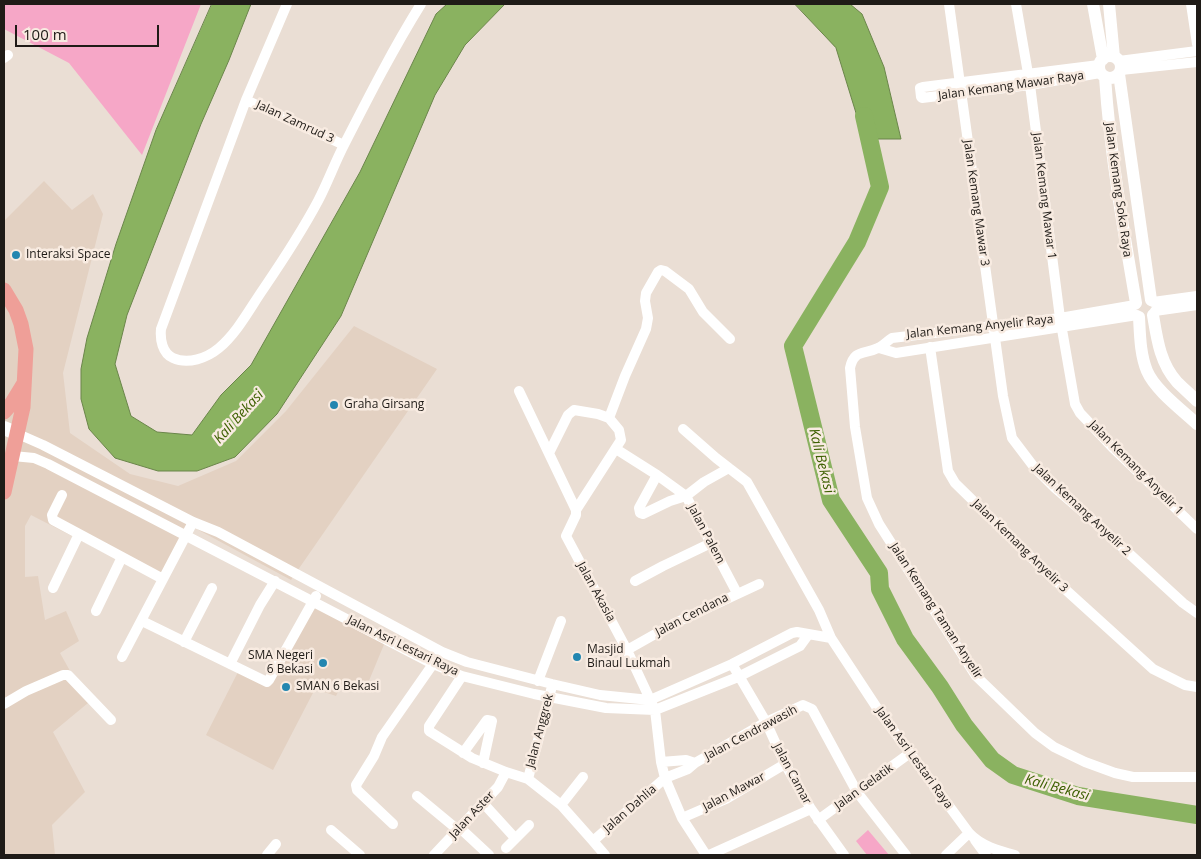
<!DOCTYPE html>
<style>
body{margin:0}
#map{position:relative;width:1201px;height:859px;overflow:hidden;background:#eaded4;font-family:"Open Sans",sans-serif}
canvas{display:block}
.frame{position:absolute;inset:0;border:5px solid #1f1b17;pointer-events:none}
.scale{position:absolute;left:15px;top:25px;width:144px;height:22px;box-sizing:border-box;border:2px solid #1f1b17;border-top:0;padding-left:6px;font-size:15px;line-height:18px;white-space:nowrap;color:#1f1b17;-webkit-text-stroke:4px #f8ebe1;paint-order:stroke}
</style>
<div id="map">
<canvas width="1201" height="859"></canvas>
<div class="frame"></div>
<div class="scale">100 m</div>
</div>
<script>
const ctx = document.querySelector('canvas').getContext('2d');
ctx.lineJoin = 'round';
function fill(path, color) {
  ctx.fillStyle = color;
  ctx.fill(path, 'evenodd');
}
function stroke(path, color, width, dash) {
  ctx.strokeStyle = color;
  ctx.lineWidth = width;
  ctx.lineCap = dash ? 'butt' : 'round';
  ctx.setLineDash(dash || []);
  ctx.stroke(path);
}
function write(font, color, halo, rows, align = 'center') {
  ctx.font = font + ' "Open Sans",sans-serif';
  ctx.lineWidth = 5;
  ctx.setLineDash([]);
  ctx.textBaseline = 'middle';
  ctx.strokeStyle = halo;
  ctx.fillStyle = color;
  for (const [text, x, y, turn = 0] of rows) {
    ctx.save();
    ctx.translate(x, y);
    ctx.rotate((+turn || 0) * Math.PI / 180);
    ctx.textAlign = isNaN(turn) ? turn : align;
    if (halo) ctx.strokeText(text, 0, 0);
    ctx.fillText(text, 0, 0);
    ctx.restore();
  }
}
fill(new Path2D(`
 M44 181 72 210 93 194 103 214 63 373 70 433 130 474 178 486 236 461 286 411 354 326 437 369 291 580 193 527 163 583 31 515 25 526V577L38 576 45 620 66 611 79 641 60 653 88 703 53 732 85 792 52 825 55 855H4V221Z
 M315 604 385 642 366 688 344 680 336 696 315 689 273 770 206 735 238 672 268 685Z`), '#e3d1c2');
fill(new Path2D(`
 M4 4H201L142 155 69 63 4 29Z
 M868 830 889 855H867L856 841Z`), '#f6a7c7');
const water = new Path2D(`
 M212 4H251L229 60 201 124 127 315 115 364 131 416 157 432 192 435 221 395 251 365 360 172 436 14 447 4H505L465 45 435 95 341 316 277 414 235 457 197 471H158L115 458 89 429 81 399V369L87 338 116 244 156 130Z
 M795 4H850L862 14 884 67 901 139H864L836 48Z`);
fill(water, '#8ab260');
stroke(water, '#6a854a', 1);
stroke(new Path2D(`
 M864 116 880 187 857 242 793 346 831 500 879 573 880 589 905 639 940 687 964 725 992 760 1013 775 1078 796 1197 815`), '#8ab260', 18);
stroke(new Path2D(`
 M287 4 246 100 161 329C160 339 162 353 173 358 188 365 207 358 219 348 238 332 250 308 264 288 283 260 302 231 318 201 328 182 335 162 345 143 369 96 393 49 421 4
 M949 4 995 338 1003 396 1012 438 1034 467 1055 488 1098 525 1183 603 1197 613
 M1016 4 1030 85 1060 318 1075 404 1080 413 1114 449 1197 529
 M1191 4 1197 44
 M4 58 8 55
 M1119 61 1197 51
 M1099 65 923 87 920 88 921 97 922 98 1030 85 1100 73
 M1121 70 1197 62
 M246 100 344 145
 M1153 302 1197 296
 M1135 305 1060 318 892 338C887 341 883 346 878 348 864 355 854 349 850 368L855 427 867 498 879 524 976 676 1035 733 1054 747 1085 762 1115 773 1133 777H1197
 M1155 311 1197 305
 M930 347 948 471 955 483 1045 571 1153 669 1185 685 1197 687
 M879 348 896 353 1137 315
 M519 391 576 510
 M683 429 716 458 747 482 819 610 831 638 879 711 969 833C981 846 999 851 1015 855
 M18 434 43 445 193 522 218 532 442 652 467 662 552 684 600 695 650 700 732 664 792 633 797 632 831 638
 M616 449 657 475 686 496 737 593
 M549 453 568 415 574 410 598 414 609 418
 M13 456 34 458 48 464 433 664 462 676 534 694 606 708 655 710 738 677 800 646 808 635
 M657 475 639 508 640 513 643 514 670 501 686 496 704 482 729 468
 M62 495 52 515 53 520 163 579
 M635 581 663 566 711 543
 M53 588 79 534
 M96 611 122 557
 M142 621 267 682 269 680 316 596
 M184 642 212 588
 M627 650 673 624 759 584
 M122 657 193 522
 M230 664 260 605 275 581
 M732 664 766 722 785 764 811 809 844 855
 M462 676 429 726V731L472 758 506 772 528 779 561 805 593 841 665 778 688 769 695 763
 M538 681 561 621
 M4 704 26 691 63 675H68L111 720
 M463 753 487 720 492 721 483 763
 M661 762 686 760 695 763 766 722 803 705 812 709 857 792 906 855
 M528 779 551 690
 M417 796 458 830
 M484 804 515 838
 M561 805 583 777
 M682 818 726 799 785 764
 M818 820 910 753
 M393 824 357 790 356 785 374 756 382 737 433 664
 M460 828 489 855
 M331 830 360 855
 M975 840 986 855
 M593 841 605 855
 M506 848 529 825
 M267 855 276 844
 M434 855 498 787 506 772
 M706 855 682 818 665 778 661 762 655 710 627 650 566 536 576 515V510L621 440 619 430 609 418 625 376 646 329 648 318 645 301 646 293 658 272 661 270 665 271 689 289 703 312 730 339
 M709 855 811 809
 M946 855 969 833`), '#fff', 10);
stroke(new Path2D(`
 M1093 4 1103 59
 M1109 4 1114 57
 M1099 67a11 11 0 1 1 22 0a11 11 0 1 1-22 0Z
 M1119 74 1151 300
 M1105 77C1110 153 1123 228 1136 303
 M1153 315C1157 339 1160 363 1177 382 1183 388 1190 394 1197 401
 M1139 317C1140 334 1140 354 1147 371 1155 390 1182 410 1197 424`), '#fff', 12);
stroke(new Path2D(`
 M4 428 18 434`), '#fff', 14);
stroke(new Path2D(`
 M4 290 16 310 21 324 26 349 23 407 4 492
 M4 412 12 403 23 385`), '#ef9f98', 15);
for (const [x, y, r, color] of [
 [16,255,5,"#2386b0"],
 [334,405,5,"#2386b0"],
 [577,657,5,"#2386b0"],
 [323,663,5,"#2386b0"],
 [286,687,5,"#2386b0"]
]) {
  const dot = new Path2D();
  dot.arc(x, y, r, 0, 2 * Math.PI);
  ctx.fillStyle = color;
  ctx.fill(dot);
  stroke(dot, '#f8ebe1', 2);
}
write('12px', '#1f1b17', '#f8ebe1', [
 ["Jalan Kemang Mawar Raya",1011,86,-8],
 ["Jalan Zamrud 3",295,122,25],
 ["Jalan Kemang Soka Raya",1118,190,82],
 ["Jalan Kemang Mawar 1",1044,196,83],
 ["Jalan Kemang Mawar 3",976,203,82],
 ["Jalan Kemang Anyelir Raya",980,327,-6],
 ["Jalan Kemang Anyelir 1",1136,468,45],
 ["Jalan Kemang Anyelir 2",1082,510,43],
 ["Jalan Palem",706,534,62],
 ["Jalan Kemang Anyelir 3",1020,546,44],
 ["Jalan Akasia",596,592,61],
 ["Jalan Kemang Taman Anyelir",936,611,57],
 ["Jalan Cendana",692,615,-27],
 ["Jalan Asri Lestari Raya",403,646,26],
 ["Jalan Anggrek",540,731,-75],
 ["Jalan Cendrawasih",751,733,-28],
 ["Jalan Asri Lestari Raya",914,758,54],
 ["Jalan Camar",792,774,62],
 ["Jalan Gelatik",864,787,-36],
 ["Jalan Mawar",734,792,-28],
 ["Jalan Dahlia",630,809,-41],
 ["Jalan Aster",472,815,-47]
]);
write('12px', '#1f1b17', '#f8ebe1', [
 ["Interaksi Space",26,255],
 ["Graha Girsang",344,405],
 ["Masjid",587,650],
 ["Binaul Lukmah",587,664],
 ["SMA Negeri",313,656,"right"],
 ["6 Bekasi",313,670,"right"],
 ["SMAN 6 Bekasi",296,687]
], 'left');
write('italic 14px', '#3d6002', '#f8ebe1', [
 ["Kali Bekasi",239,417,-48],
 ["Kali Bekasi",821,461,76],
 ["Kali Bekasi",1057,788,15]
]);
</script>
